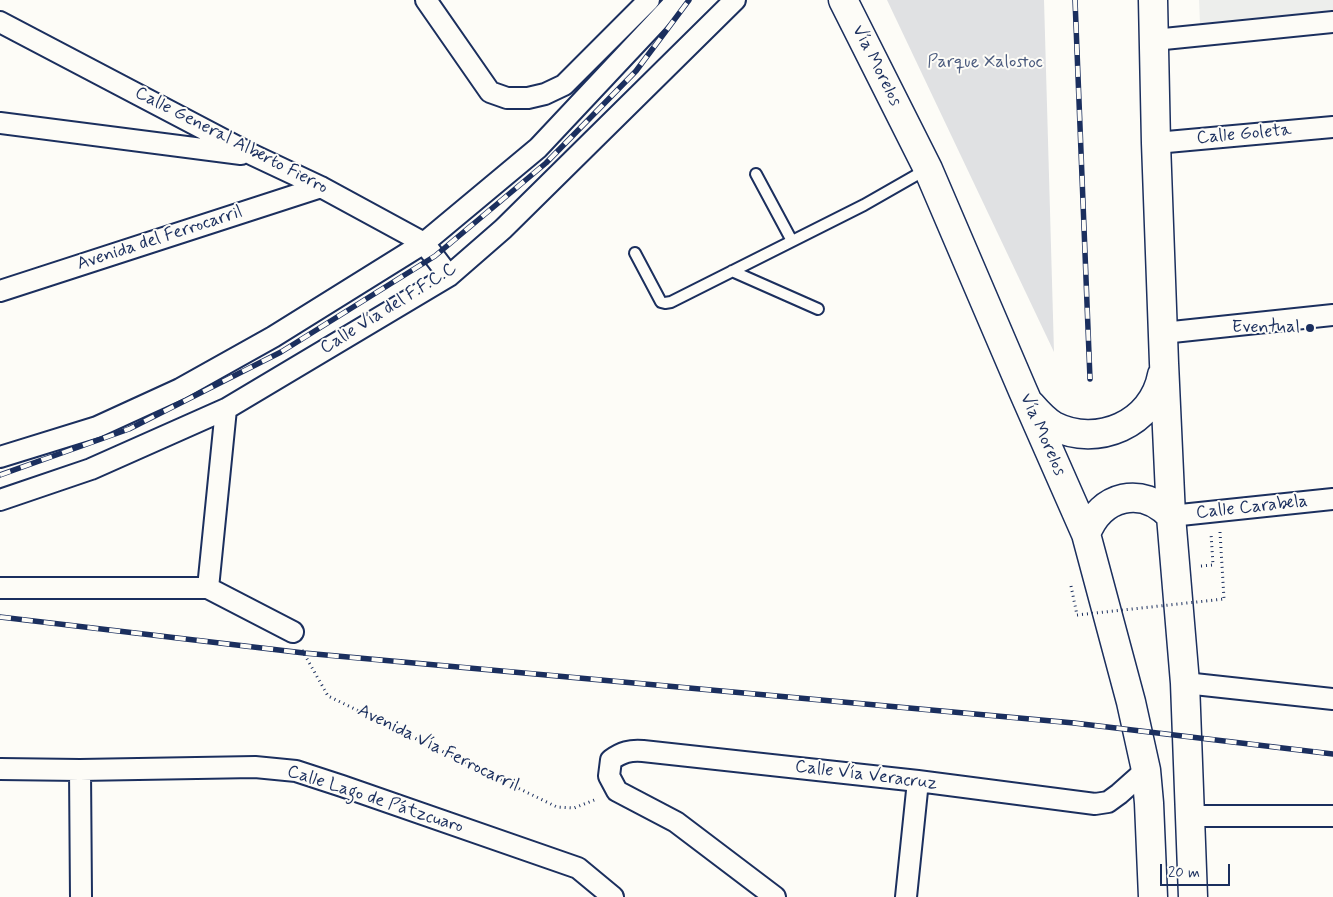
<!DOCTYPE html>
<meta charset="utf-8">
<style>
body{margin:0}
#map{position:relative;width:1333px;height:897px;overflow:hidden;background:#fdfcf7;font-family:Mynerve,sans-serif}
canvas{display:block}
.scale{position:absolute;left:1160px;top:864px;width:70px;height:22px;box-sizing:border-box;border:2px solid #1b2f5e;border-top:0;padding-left:6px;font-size:15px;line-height:18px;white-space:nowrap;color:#1b2f5e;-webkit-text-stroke:4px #fdfcf7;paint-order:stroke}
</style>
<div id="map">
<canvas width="1333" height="897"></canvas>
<div class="scale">20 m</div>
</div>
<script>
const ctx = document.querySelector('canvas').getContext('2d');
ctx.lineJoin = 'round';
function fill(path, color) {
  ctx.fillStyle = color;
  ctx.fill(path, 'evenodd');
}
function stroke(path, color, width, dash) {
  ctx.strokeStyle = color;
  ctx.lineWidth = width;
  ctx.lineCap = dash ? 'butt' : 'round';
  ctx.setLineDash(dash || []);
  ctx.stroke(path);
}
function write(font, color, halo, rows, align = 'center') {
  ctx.font = font + ' Mynerve,sans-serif';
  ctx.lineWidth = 4;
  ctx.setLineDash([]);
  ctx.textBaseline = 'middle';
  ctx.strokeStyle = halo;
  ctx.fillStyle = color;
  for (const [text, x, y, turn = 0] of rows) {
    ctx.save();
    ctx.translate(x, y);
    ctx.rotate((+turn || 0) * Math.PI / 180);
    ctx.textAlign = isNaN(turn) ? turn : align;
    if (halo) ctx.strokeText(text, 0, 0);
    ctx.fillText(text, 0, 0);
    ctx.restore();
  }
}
fill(new Path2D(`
 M1199 0H1333V10L1200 24Z`), '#edeeec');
fill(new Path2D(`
 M887 0H1044L1054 352Z`), '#e0e1e3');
const service = new Path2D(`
 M756 174 792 241
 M635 253 661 302 665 303 671 302 864 205 927 169
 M732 271 818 309`);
const minor = new Path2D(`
 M426 0 490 92 507 98H528L545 94 564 85 649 0
 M0 22 253 155 321 187 424 243 449 276
 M1154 40 1333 22
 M0 123 241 154
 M1156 143 1333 127
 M0 291 321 187
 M1163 333 1333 315
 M0 457 97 427 180 389 273 337 424 243 538 148 677 0
 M0 500 91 469 226 409 449 276 503 229 735 0
 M1171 516 1333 499
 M0 588H208L293 632
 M208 588 226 409
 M1185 683 1333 699
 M0 769 80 770 255 767 296 771 342 786 578 868 613 897
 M80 770 81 897
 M1189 816H1333
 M775 897 676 822 617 791 609 776 611 760C622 752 630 750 643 751L918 781 1095 804 1108 802 1119 794 1146 770
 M906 897 918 781`);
const primary = new Path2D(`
 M843 0 928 169 1023 391 1086 534 1131 702 1146 770 1149 803 1153 897
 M1153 0 1156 143 1164 363 1171 516 1185 683 1193 897
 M1031 405C1038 413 1045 421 1054 426 1097 448 1153 424 1162 375
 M1086 534C1101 495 1142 485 1171 516`);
stroke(service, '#1b2f5e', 14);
stroke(minor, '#1b2f5e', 24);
stroke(primary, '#1b2f5e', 31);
stroke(new Path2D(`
 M1220 532 1224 599
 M1201 566 1213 565 1211 533
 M1071 586 1077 615
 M302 650 328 696 557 807 574 808 597 799`), '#1b2f5e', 3, [1, 4]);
stroke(service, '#fdfcf7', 10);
stroke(minor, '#fdfcf7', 20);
stroke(primary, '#fdfcf7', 28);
const rail = new Path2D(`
 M1075 0 1090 379
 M0 475 129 429 281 352 435 256 546 163 636 71 689 0
 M0 617 304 653 1074 723 1333 754`);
stroke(rail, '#1b2f5e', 5.5);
stroke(rail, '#fdfcf7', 4, [11]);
stroke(new Path2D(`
 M1077 615 1224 599`), '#1b2f5e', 3, [1, 4]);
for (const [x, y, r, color] of [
 [1310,328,5,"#1b2f5e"]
]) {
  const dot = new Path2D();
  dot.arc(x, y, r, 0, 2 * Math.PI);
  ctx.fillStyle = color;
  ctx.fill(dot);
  stroke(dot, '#fdfcf7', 2);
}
write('18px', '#4c5c7f', '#fdfcf7', [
 ["Parque Xalostoc",985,63]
]);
write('18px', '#1b2f5e', '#fdfcf7', [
 ["Vía Morelos",876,66,63],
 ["Calle Goleta",1244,135,-5],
 ["Calle General Alberto Fierro",231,141,27],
 ["Avenida del Ferrocarril",160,239,-18],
 ["Calle Vía del F.F.C.C",389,309,-32],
 ["Vía Morelos",1042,435,66],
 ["Calle Carabela",1252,508,-6],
 ["Avenida Vía Ferrocarril",438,749,26],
 ["Calle Vía Veracruz",866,776,7],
 ["Calle Lago de Pátzcuaro",375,800,18]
]);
write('18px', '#1b2f5e', '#fdfcf7', [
 ["Eventual",1300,328]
], 'right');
</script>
